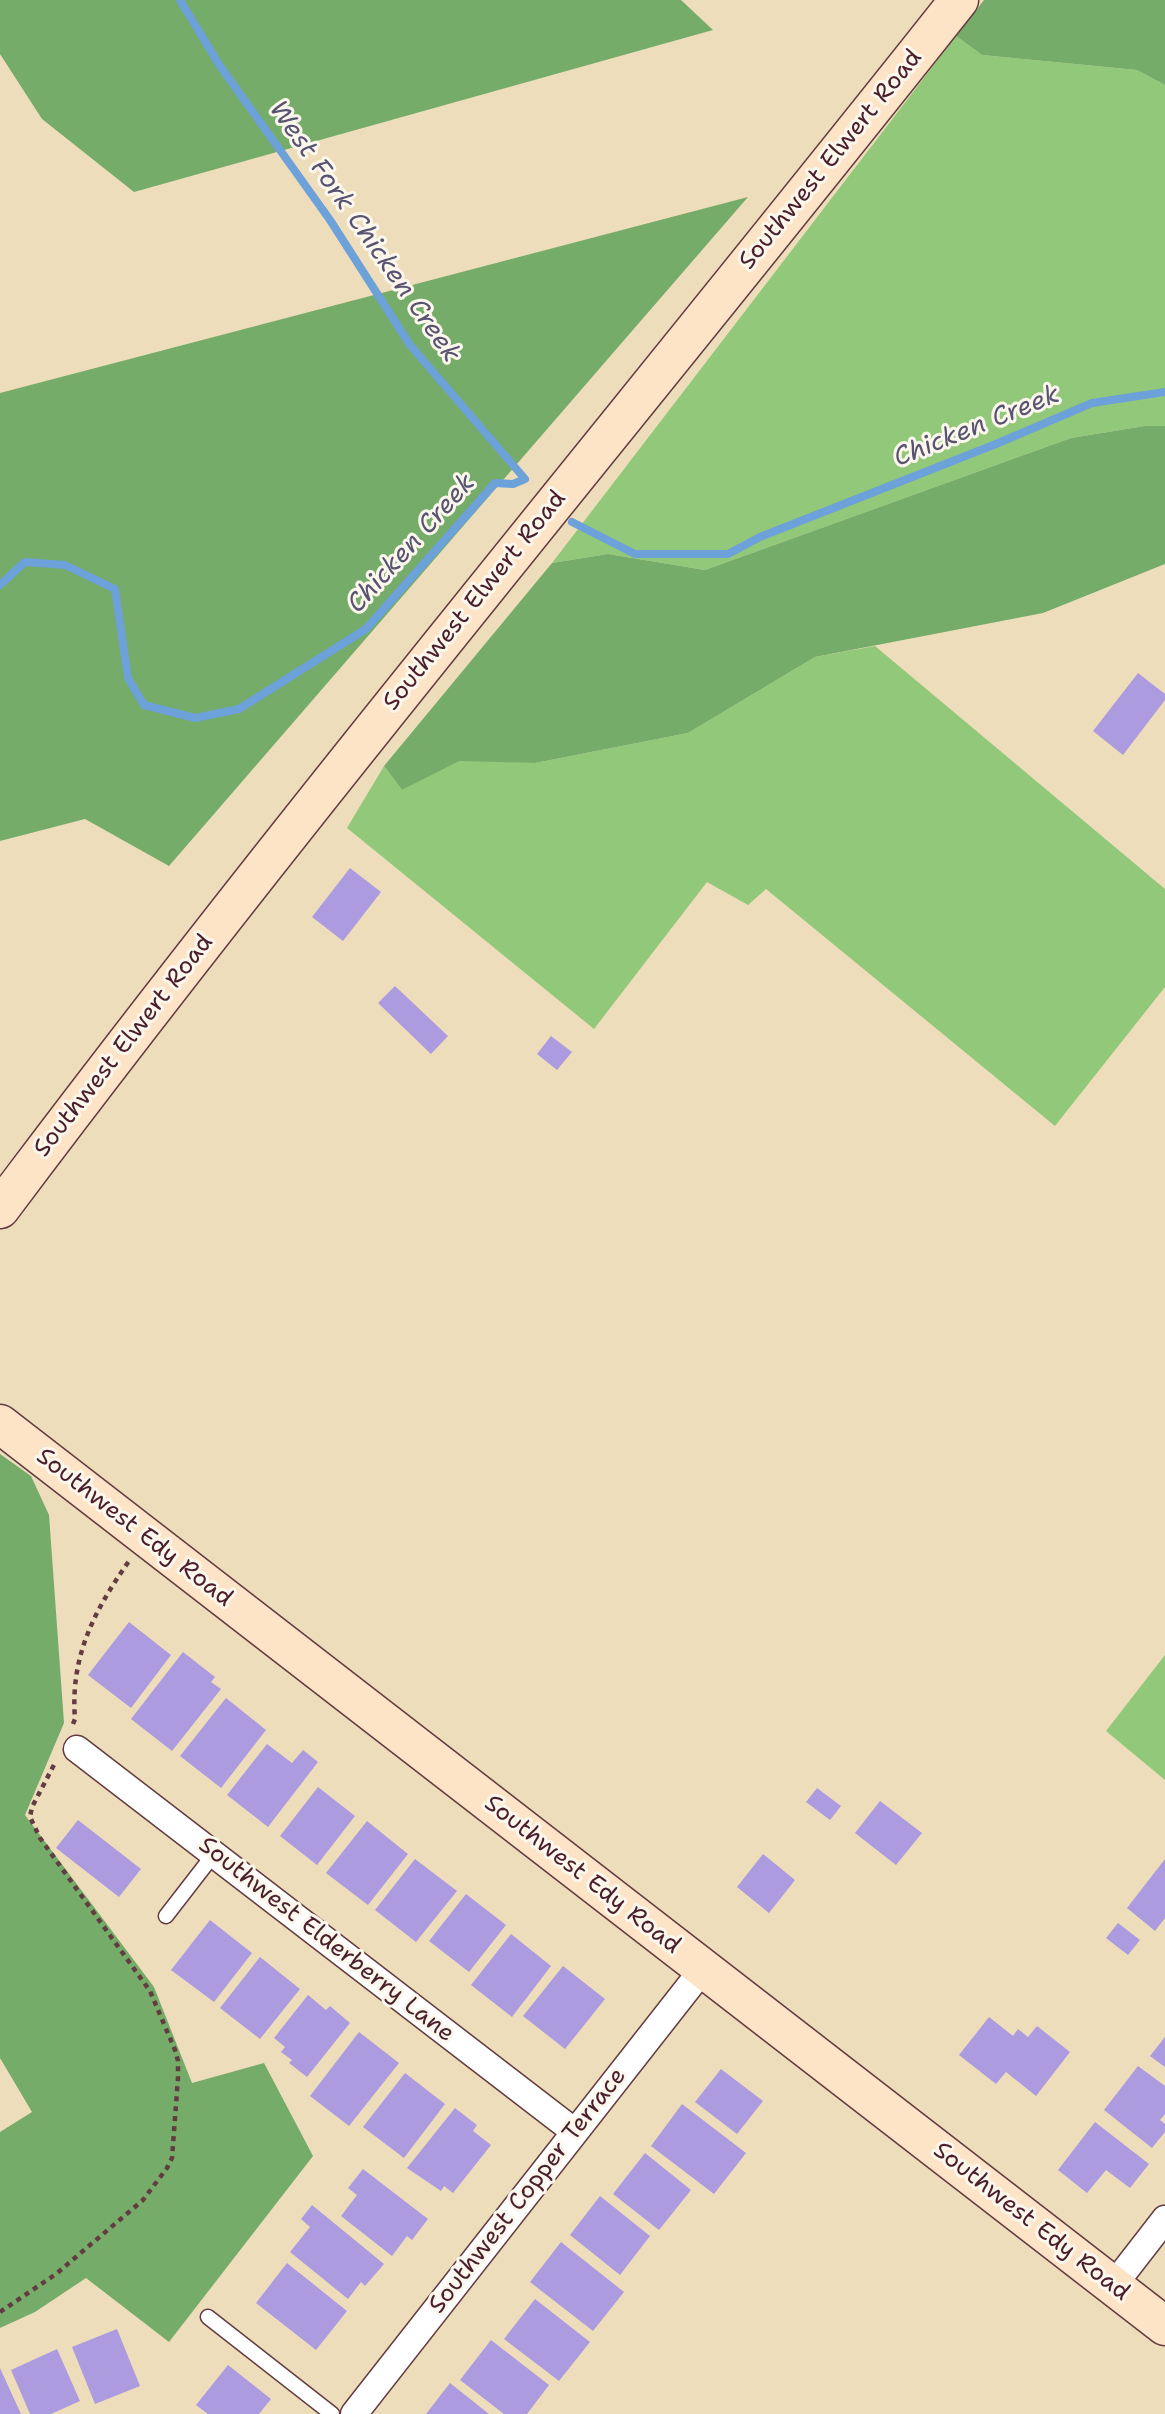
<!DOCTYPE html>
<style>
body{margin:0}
canvas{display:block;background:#edb}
</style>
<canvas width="1165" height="2414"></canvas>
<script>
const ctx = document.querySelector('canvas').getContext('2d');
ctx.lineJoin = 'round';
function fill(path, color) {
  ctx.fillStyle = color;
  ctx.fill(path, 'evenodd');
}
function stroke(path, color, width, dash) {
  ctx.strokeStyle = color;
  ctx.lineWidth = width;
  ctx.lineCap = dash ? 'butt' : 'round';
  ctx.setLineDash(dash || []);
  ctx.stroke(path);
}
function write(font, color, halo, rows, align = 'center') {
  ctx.font = font + ' "Shantell Sans",sans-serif';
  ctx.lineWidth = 6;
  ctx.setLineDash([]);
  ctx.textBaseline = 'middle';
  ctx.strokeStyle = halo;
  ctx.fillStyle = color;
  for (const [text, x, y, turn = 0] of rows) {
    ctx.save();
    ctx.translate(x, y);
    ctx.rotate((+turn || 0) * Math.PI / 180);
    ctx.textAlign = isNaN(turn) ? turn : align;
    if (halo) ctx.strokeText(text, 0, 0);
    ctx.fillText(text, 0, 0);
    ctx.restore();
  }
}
fill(new Path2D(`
 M956 36 982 55 1137 70 1165 85V426H1145L1071 438 705 570 608 554 552 563Z
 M875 646 1165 889V987L1055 1126 766 889 748 905 707 882 594 1029 347 828 384 766 402 790 458 760 535 763 688 733 815 657Z
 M1165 1655V1780L1106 1731Z`), '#92c87a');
fill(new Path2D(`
 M0 0H681L713 30 134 192 42 119 0 54Z
 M984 0H1165V85L1137 70 982 55 956 36Z
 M748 197 169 866 85 819 0 841V393Z
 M1145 426H1165V564L1043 613 815 657 688 733 535 763 459 761 402 790 384 766 552 563 608 554 705 570 1071 438Z
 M0 1454 31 1476 49 1515 64 1723 25 1815 154 1987 192 2083 264 2063 313 2156 169 2342 86 2278 35 2312 0 2328V2132L32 2112 0 2058Z`), '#75ac6a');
stroke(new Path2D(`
 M572 522 635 554H728L760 537 996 444 1092 403 1165 392
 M0 585 25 562 65 565 115 589 128 678 144 705 195 718 239 709 366 629 495 483 513 484 525 479 410 345 330 220 220 66 180 0`), '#6da1d9', 8);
fill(new Path2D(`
 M1138 673 1165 694V700L1123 755 1093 731Z
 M350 868 381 892 343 941 312 917Z
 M395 986 448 1036 431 1054 378 1003Z
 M551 1036 572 1052 557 1070 537 1054Z
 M129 1622 171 1655 131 1708 88 1675Z
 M183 1652 215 1677 211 1682 221 1689 172 1751 131 1719Z
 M226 1698 266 1730 221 1788 180 1756Z
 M267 1744 292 1763 303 1750 318 1762 268 1827 227 1795Z
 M318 1787 355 1816 317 1865 280 1836Z
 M817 1788 841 1806 830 1820 806 1802Z
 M880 1801 922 1833 896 1865 855 1833Z
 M78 1820 141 1869 119 1897 56 1848Z
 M367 1821 408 1854 368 1905 326 1873Z
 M763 1854 795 1880 769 1913 737 1887Z
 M415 1859 457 1891 416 1942 375 1910Z
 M1165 1859V1918L1155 1931 1127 1908Z
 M466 1894 506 1925 469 1972 429 1941Z
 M210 1920 252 1953 214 2002 171 1970Z
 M1118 1923 1140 1940 1128 1955 1106 1938Z
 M511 1934 551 1966 512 2017 471 1985Z
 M260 1957 300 1989 260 2039 220 2008Z
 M563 1966 605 1999 565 2049 523 2016Z
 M308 1995 326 2010 330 2006 350 2023 307 2077 289 2063 292 2060 281 2052 285 2047 274 2038Z
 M989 2017 1013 2036 1018 2029 1028 2037 1037 2026 1070 2052 1036 2096 1006 2072 996 2084 959 2055Z
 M359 2032 399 2063 349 2126 310 2096Z
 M1165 2037V2067L1150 2056Z
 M1138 2066 1165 2086V2114L1160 2120 1165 2124V2132L1152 2148 1104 2110Z
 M721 2069 763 2101 737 2134 695 2102Z
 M405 2073 445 2104 404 2158 363 2127Z
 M682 2104 746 2153 714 2194 651 2146Z
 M455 2108 477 2125 473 2131 491 2145 453 2193 444 2186 441 2191 407 2168Z
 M1095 2122 1149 2164 1130 2188 1106 2170 1087 2193 1058 2170Z
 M645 2153 691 2190 659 2230 613 2194Z
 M363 2169 428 2219 412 2240 407 2236 392 2256 341 2216 357 2195 348 2188Z
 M600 2196 650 2236 620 2275 570 2235Z
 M312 2205 384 2264 365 2286 361 2282 348 2299 290 2252 310 2227 301 2219Z
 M561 2242 624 2292 593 2331 530 2282Z
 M287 2263 347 2311 316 2350 256 2303Z
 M535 2299 590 2342 559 2381 504 2339Z
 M117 2329 140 2386 95 2404 72 2347Z
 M491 2340 549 2385 527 2414H504L460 2380Z
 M57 2349 80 2401 51 2414H30L11 2370Z
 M228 2365 271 2399 259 2414H208L196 2405Z
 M0 2368 21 2414H0Z
 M450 2383 489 2414H426Z`), '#ac9bdf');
const service = new Path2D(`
 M166 1916 214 1854
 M208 2317 332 2414`);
const minor = new Path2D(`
 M77 1749 575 2132
 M1113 2286 1165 2219
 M354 2414 703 1969`);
const secondary = new Path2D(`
 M0 1209C309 797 640 403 959 0
 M0 1424 1165 2326`);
stroke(service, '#633c41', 17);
stroke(minor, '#633c41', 29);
stroke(secondary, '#633c41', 41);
stroke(new Path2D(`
 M73 1724 75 1719C70 1657 94 1611 129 1561
 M0 2312 56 2274 143 2200 167 2168 172 2158 178 2078V2061L175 2050 150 1991 40 1838 30 1817 32 1807 56 1761`), '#633c41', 4.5, [5, 5]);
stroke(service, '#fff', 14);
stroke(minor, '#fff', 26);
stroke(secondary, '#fee4c6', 38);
write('24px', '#4a1f2b', '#fbf7ec', [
 ["Southwest Elwert Road",831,160,-51],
 ["Southwest Elwert Road",475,601,-51],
 ["Southwest Elwert Road",124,1046,-52],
 ["Southwest Edy Road",134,1528,38],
 ["Southwest Edy Road",582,1875,38],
 ["Southwest Elderberry Lane",326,1940,38],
 ["Southwest Copper Terrace",528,2191,-52],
 ["Southwest Edy Road",1031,2222,38]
]);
write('italic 26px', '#585371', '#fbf7ec', [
 ["West Fork Chicken Creek",364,232,55],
 ["Chicken Creek",977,427,-22],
 ["Chicken Creek",412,544,-48]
]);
</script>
